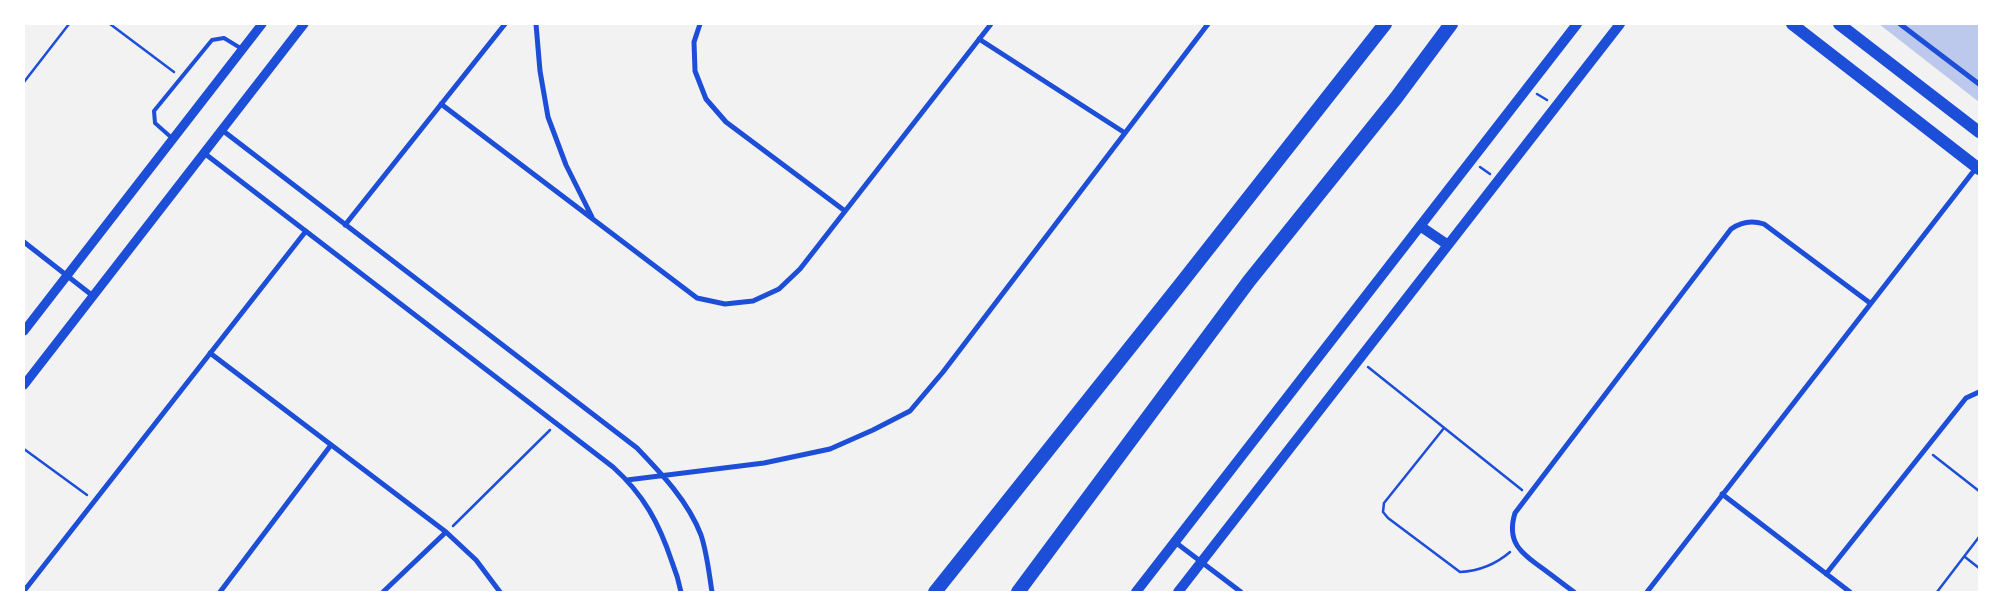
<!DOCTYPE html>
<style>
body{margin:0}
#map{position:relative;width:2003px;height:616px;overflow:hidden;background:#f2f2f2;font-family:Montserrat,sans-serif}
canvas{display:block}
.frame{position:absolute;inset:0;border:25px solid #fff;pointer-events:none}
</style>
<div id="map">
<canvas width="2003" height="616"></canvas>
<div class="frame"></div>
</div>
<script>
const ctx = document.querySelector('canvas').getContext('2d');
ctx.lineJoin = 'round';
function fill(path, color) {
  ctx.fillStyle = color;
  ctx.fill(path, 'evenodd');
}
function stroke(path, color, width, dash) {
  ctx.strokeStyle = color;
  ctx.lineWidth = width;
  ctx.lineCap = dash ? 'butt' : 'round';
  ctx.setLineDash(dash || []);
  ctx.stroke(path);
}
fill(new Path2D(`
 M1879 24H1979V102Z`), '#bdc9ec');
stroke(new Path2D(`
 M110 24 174 72
 M24 82 69 24
 M1537 94 1547 100
 M1480 167 1490 174
 M1368 367 1522 490
 M1444 428 1384 503 1383 512 1388 518 1460 572C1479 571 1495 565 1510 552
 M24 449 87 495
 M1933 455 1979 491
 M453 526 550 430
 M1965 557 1979 568
 M1937 592 1979 537`), '#1d4ed8', 2.5);
stroke(new Path2D(`
 M173 139 155 123 154 111 212 40 224 38 242 49`), '#1d4ed8', 4);
stroke(new Path2D(`
 M536 24 540 71 548 117 566 165 592 217
 M700 24 694 42 695 71 706 99 726 122 845 211
 M1900 24 1979 84
 M979 39 1125 133
 M441 104 697 298 725 304 753 301 779 289 800 269 991 24
 M222 130 637 448C661 473 688 501 701 535 707 553 709 573 712 592
 M204 153 613 467C644 495 659 523 672 562 676 572 679 582 681 592
 M345 225 505 24
 M24 242 93 296
 M210 353 446 532 476 560 500 592
 M627 480 764 463 830 449 873 430 910 411 943 372 1208 24
 M1722 494 1850 592
 M1175 542 1241 592
 M1826 574 1966 398 1979 392
 M24 591 306 231
 M220 592 331 445
 M383 592 446 532
 M1574 592C1563 584 1553 576 1542 568 1521 553 1506 542 1515 513L1731 229C1742 221 1752 220 1764 224L1870 303
 M1647 592 1976 168`), '#1d4ed8', 5);
stroke(new Path2D(`
 M24 331 262 24
 M24 385 304 24`), '#1d4ed8', 9);
stroke(new Path2D(`
 M1420 226 1448 245
 M1136 592 1577 24
 M1178 592 1620 24`), '#1d4ed8', 10);
stroke(new Path2D(`
 M1792 24 1979 169
 M1839 24 1979 132`), '#1d4ed8', 12);
stroke(new Path2D(`
 M935 592 1179 286 1385 24
 M1018 592 1249 281 1396 98 1451 24`), '#1d4ed8', 14);
</script>
